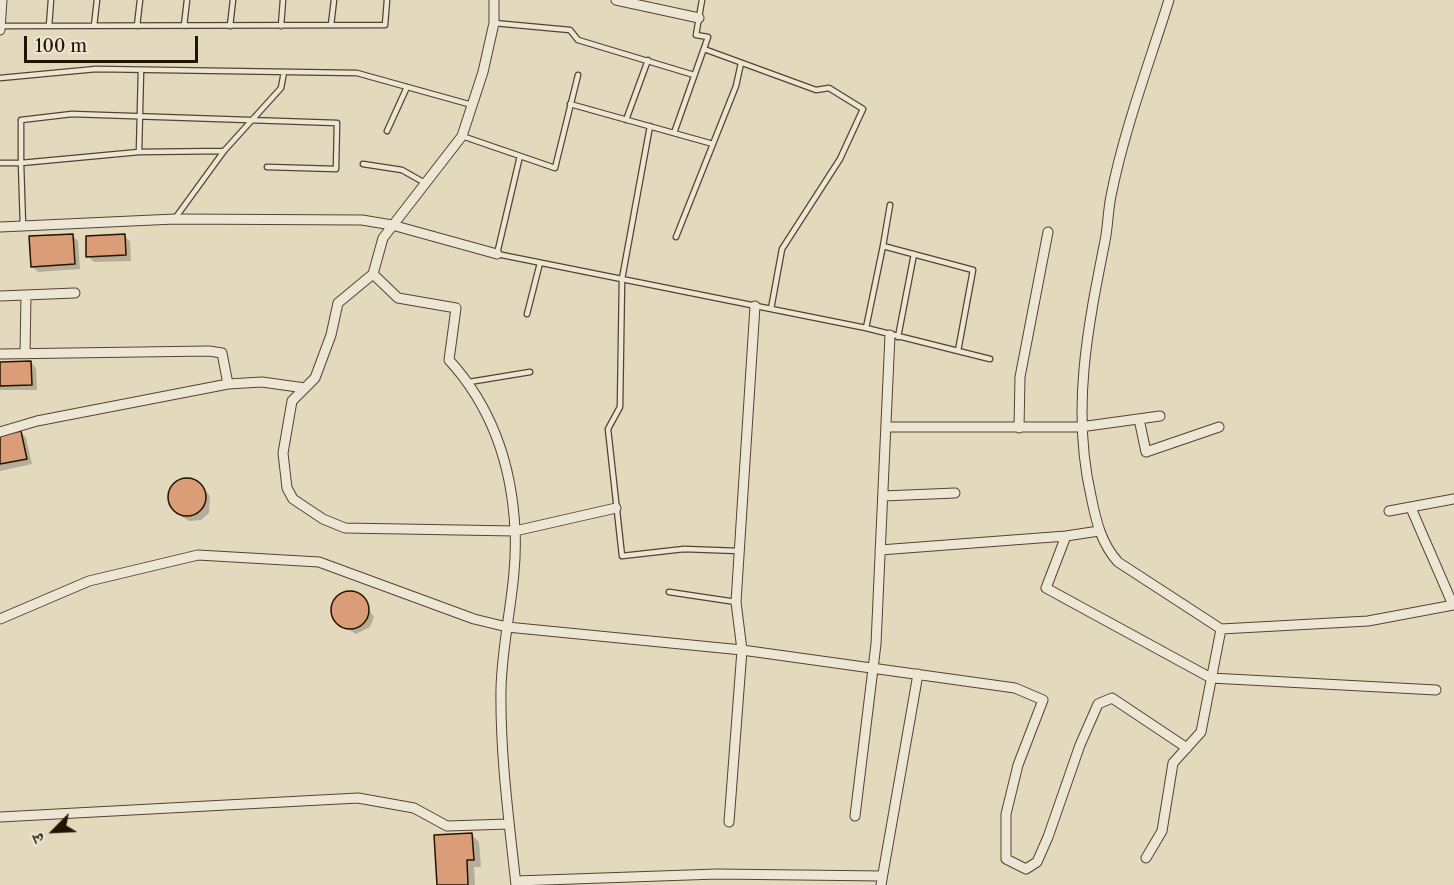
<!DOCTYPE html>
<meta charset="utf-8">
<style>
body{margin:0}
#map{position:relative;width:1454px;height:885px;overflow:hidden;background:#e3d9bd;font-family:"Libre Caslon Text","Noto Serif Devanagari",serif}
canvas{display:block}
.north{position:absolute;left:24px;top:801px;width:60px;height:60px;-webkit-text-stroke:4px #ede6d4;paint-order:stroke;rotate:246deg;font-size:16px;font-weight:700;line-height:24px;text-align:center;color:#221401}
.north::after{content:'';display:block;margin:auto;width:21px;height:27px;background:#221401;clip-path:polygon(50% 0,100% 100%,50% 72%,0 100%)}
.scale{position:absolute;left:24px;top:36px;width:174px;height:27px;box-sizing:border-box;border:3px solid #221401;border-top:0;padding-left:8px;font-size:18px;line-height:21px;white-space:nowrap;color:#221401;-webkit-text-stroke:4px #ede6d4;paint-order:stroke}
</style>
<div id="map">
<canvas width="1454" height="885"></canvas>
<div class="north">उ</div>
<div class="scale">100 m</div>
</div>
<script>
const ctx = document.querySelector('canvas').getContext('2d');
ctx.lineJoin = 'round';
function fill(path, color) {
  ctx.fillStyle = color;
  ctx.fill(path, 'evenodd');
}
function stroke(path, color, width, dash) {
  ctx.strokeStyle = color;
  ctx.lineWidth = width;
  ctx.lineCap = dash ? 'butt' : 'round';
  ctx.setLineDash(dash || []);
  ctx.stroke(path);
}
fill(new Path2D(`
 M72 235 78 241 80 269 38 272 32 266Z
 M124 236 130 241 131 261 94 262 88 256Z
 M31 362 36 368 37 390H0V363Z
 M21 433 26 438 32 464 0 471V437Z
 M188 479 200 484 210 496 209 513 201 520 189 521 179 515 173 509 169 498 177 482Z
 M348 593 359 596 374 617 370 627 356 634 340 624 333 608 338 598Z
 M471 834 479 842 481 867H474L475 885H439Z`), '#0003');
const building = new Path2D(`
 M73 234 75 264 31 267 29 236Z
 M125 234 126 255 86 257V236Z
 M31 361 32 385 0 386V362Z
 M21 431 27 459 0 464V435Z
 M168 497a19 19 0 1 1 38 0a19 19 0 1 1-38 0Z
 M331 610a19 19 0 1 1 38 0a19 19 0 1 1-38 0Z
 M472 833 474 860H467L468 885H437L434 835Z`);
fill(building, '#da9d77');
stroke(building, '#221401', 1.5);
const service = new Path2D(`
 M494 23 570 30 578 40 694 75
 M331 25 334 0
 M0 26 385 25 387 0
 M49 26 51 0
 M94 26 97 0
 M137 26 140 0
 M184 26 187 0
 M230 26 233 0
 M281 26 283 0
 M704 49 816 90 829 88 863 109 840 159 782 249 771 309
 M0 78 96 69 357 73 472 105
 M570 104 713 144
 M626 120 648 60
 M650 126 622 279 620 407 608 429 622 556 684 549 739 551
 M387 131 407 87
 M674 133 708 37 696 35 702 0
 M462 136 555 168 578 75
 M224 151 139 152 21 163V120L72 114 337 123 336 169 267 167
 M139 152 141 70
 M520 156 497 254 866 328 958 351 973 270 883 246 866 328
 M0 163H21L23 226
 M363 164 402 170 425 183
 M176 217 224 151 281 88 284 72
 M676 237 736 86 741 63
 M883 246 890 205
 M527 314 540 263
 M898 337 914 254
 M958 351 990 359
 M469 382 530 372
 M669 592 736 602`);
const minor = new Path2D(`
 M494 0V23L483 72 462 136 383 238 373 274 338 303 331 335 315 378 292 401 283 453 287 488 293 499 323 519 345 528 515 531 616 508
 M616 0 699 18
 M1169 0C1149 64 1124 130 1111 196 1108 210 1108 226 1105 241 1088 326 1071 409 1091 496 1096 521 1101 543 1118 562L1221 629
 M0 30 2 0
 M0 227 175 219 362 220 392 225 497 254
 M373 274 398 298 456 308 449 360C492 407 512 467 515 530 518 583 502 637 501 689 500 754 509 821 516 885
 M0 296 75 293
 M0 354 209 351 222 353 228 384
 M25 354 26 295
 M1139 419 1146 452 1219 427
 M886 427H1080L1160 416
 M1019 428 1020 377 1048 232
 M0 432 37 421 228 384 262 382 305 388
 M883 496 955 493
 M1411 508 1453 605
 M1389 511 1454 499
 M1099 531 1066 536 1046 588 1211 678 1436 690
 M880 550 1066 536
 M0 619 89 581 198 555 319 562 474 619 507 627 742 650 1015 688 1043 700 1018 765 1006 814V859L1026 869 1037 862 1048 837 1080 745 1098 704 1112 698 1187 748
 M855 816 876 644 890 335
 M0 817 358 798 414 808 447 826 509 824
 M729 822 742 650 736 602 755 306
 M1146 858 1162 831 1173 763 1201 732 1221 629 1368 621 1454 605
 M516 881 717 874 882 876
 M881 885 918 674`);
stroke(service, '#524530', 7);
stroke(minor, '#524530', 11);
stroke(service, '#ede6d4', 4.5);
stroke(minor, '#ede6d4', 9);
</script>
